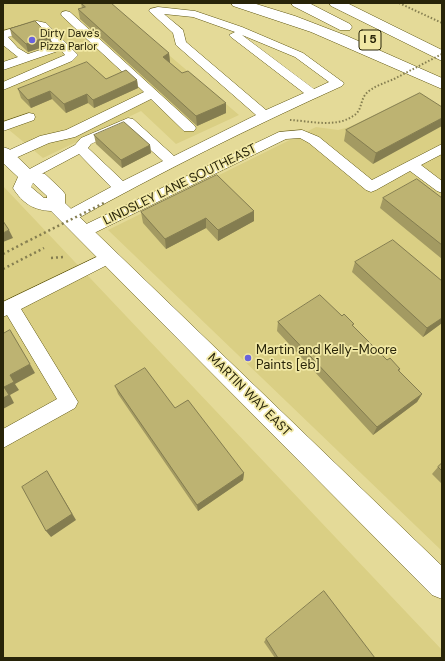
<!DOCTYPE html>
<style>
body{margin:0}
#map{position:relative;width:445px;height:661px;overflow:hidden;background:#e4da98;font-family:"DM Sans",sans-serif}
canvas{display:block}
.frame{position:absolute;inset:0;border:4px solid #282409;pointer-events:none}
</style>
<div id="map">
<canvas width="445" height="661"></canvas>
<div class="frame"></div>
</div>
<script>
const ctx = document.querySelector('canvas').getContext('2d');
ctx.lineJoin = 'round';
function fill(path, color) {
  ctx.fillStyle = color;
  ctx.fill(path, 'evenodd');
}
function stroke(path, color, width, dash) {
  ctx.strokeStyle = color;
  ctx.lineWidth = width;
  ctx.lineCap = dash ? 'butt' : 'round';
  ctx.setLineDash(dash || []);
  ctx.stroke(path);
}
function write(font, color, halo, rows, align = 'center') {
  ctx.font = font + ' "DM Sans",sans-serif';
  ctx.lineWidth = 3.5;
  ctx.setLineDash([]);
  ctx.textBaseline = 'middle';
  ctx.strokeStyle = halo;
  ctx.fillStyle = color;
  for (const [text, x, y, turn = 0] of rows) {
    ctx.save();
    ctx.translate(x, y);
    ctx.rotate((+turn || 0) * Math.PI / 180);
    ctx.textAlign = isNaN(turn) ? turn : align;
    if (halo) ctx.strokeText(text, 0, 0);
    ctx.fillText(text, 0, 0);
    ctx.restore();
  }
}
fill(new Path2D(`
 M3 3H108L239 115 176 144 141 111 43 158 3 125Z
 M418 95 442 107V551L108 230 316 127 338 130 349 127Z
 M3 186 442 650V658H3Z`), '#dacf84');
const minor = new Path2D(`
 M158 7 195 11 242 27 303 53 344 83 342 86C251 127 161 172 73 221L68 222 63 221 61 217 63 213 111 187 79 154 32 179 27 181 22 179 20 176 22 173 75 145 81 138 128 118 133 119 174 156 256 115 176 45 173 33 149 11 150 9ZM164 14 193 17 235 32 229 35 231 37 304 93 266 110 186 42 183 30ZM242 35 295 57 329 82 314 89ZM126 128 163 161 123 181 88 148 91 144Z
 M66 11 70 12 194 125 196 128 194 131H184L151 99 75 137 49 143 11 160 3 161V153L40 136 66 130 144 92 62 16 61 14 62 12Z
 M37 21 46 23 78 55 72 61 3 90V82L65 55 61 50 3 70V62L18 57 3 45V31ZM38 28 55 45 28 54 18 48 8 37Z
 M29 113 34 114 35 117 34 120 3 131V122Z
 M302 130 319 137 372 180 442 144V154L421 165 442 181V193L437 191 410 171 376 190 371 192 366 190 309 143 300 138 286 139 88 236 83 238 78 236 75 232 78 228 279 132Z
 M109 251 115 253 117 257 115 261 21 309 78 402 75 408 3 448V429L57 399 7 315 3 317V302Z`);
const major = new Path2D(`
 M3 147 9 149 32 171 45 174 62 190 65 194V203L442 566V599L432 595 51 211C34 210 23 204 13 188L18 177 3 163ZM33 183 47 196V198H44L31 187Z`);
const highway = new Path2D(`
 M231 3H253L295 16 347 36 442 78V89L311 32 233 6Z
 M291 3H309L350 24 352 27 350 30H340L293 6Z
 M329 3H347L442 50V61L331 6Z`);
stroke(minor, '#5f5610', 1);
stroke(major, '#5f5610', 1);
stroke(highway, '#5f5610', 1);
stroke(new Path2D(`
 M399 3 442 23
 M290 120C310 121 336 128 353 116 362 111 360 102 365 95 371 87 385 83 394 79`), '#857e50', 2, [1.5, 2]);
stroke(new Path2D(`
 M3 254 26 242
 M51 258 64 257
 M3 269 44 248`), '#857e50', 2.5, [2, 3]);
fill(minor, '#fff');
fill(major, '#fff');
fill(highway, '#fff');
stroke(new Path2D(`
 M394 79 442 54`), '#857e50', 2, [1.5, 2]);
stroke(new Path2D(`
 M26 242 106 202`), '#857e50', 2.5, [2, 3]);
fill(new Path2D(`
 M81 3 169 53 170 63 226 113 197 126 80 19 78 9 82 8Z
 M10 29 52 44 28 52 12 37Z
 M106 79 137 80 138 88 94 108 88 103 66 113 52 99 31 108 21 98 18 89Z
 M420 93 373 164 344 141 346 130Z
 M94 135 150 145 151 153 122 168 96 144Z
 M383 198H442V259L380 208Z
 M254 211V221L218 241 206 228 166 249 143 223 141 212Z
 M355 262 442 281V323L423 337 352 272Z
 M278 322 353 327 387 360 400 369 399 372 422 394 417 402 373 435 277 331Z
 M115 386 175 408 244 473 243 480 198 511 118 394Z
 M442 463V484L432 474 438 467Z
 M266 639 375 658H275L264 642Z`), '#a39a62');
fill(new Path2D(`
 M50 36 52 44 28 52 26 44Z
 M169 53 170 63 164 67 163 57Z
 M137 80 138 88 94 108 93 100Z
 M50 91 52 99 31 108 28 100Z
 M87 94 88 103 66 113 64 104Z
 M226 103V113L197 126 196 116Z
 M442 118V126L373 164 376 153Z
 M150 145 151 153 122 168 121 160Z
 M254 211V221L218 241V230Z
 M206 218V228L166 249 165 239Z
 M9 230 13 238 3 242V233Z
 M442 318V323L423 337 427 328Z
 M30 364 35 373 15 384 19 390 10 395 14 403 3 409V398L4 387 10 375Z
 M422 394 417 402 373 435 377 427Z
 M47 471 76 520 51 537 46 531Z
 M244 473 243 480 198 511 197 505Z`), '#847d50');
const building = new Path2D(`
 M81 3H111L169 53 163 57 182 73 188 71 226 103 196 116 78 9 85 7Z
 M35 21 50 36 26 44 10 29Z
 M87 62 106 79 126 70 137 80 93 100 87 94 64 104 50 91 28 100 18 89Z
 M420 93 442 107V118L376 153 346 130Z
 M124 122 150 145 121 160 94 135Z
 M217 175 254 211 218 230 206 218 165 239 141 212Z
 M417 179 442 198V245L383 198Z
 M3 221 9 230 3 233Z
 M393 240 442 281V318L427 328 355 262Z
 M320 295 342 316 344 314 354 324 352 325 387 360 390 358 400 369 398 370 422 394 377 427 278 322Z
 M10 330 30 364 10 375 14 382 4 387 9 395 3 398V334Z
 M145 368 175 408 188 400 244 473 197 505 115 386Z
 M442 463V471L438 467Z
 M47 471 72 514 46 531 22 487Z
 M324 591 375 658H278L266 639Z`);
fill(building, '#bdb372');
stroke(building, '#847d50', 1);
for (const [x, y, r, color] of [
 [32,40,4,"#6963dc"],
 [248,358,4,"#6963dc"]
]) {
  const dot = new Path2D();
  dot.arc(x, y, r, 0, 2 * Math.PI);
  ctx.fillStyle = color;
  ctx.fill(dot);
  stroke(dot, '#f1e8a5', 1.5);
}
write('11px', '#282409', '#f1e8a5', [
 ["Dirty Dave's",40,34],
 ["Pizza Parlor",40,47]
], 'left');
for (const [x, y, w] of [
 [370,40,22]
]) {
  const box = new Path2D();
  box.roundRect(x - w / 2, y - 10, w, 20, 3);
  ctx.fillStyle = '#f1e8a5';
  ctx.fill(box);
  stroke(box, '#282409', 1);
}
write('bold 12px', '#282409', null, [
 ["I 5",370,40]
]);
write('13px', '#282409', '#f1e8a5', [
 ["LINDSLEY LANE SOUTHEAST",180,185,-26],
 ["MARTIN WAY EAST",249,395,45]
]);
write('13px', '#282409', '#f1e8a5', [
 ["Martin and Kelly-Moore",256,351],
 ["Paints [eb]",256,366]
], 'left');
</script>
